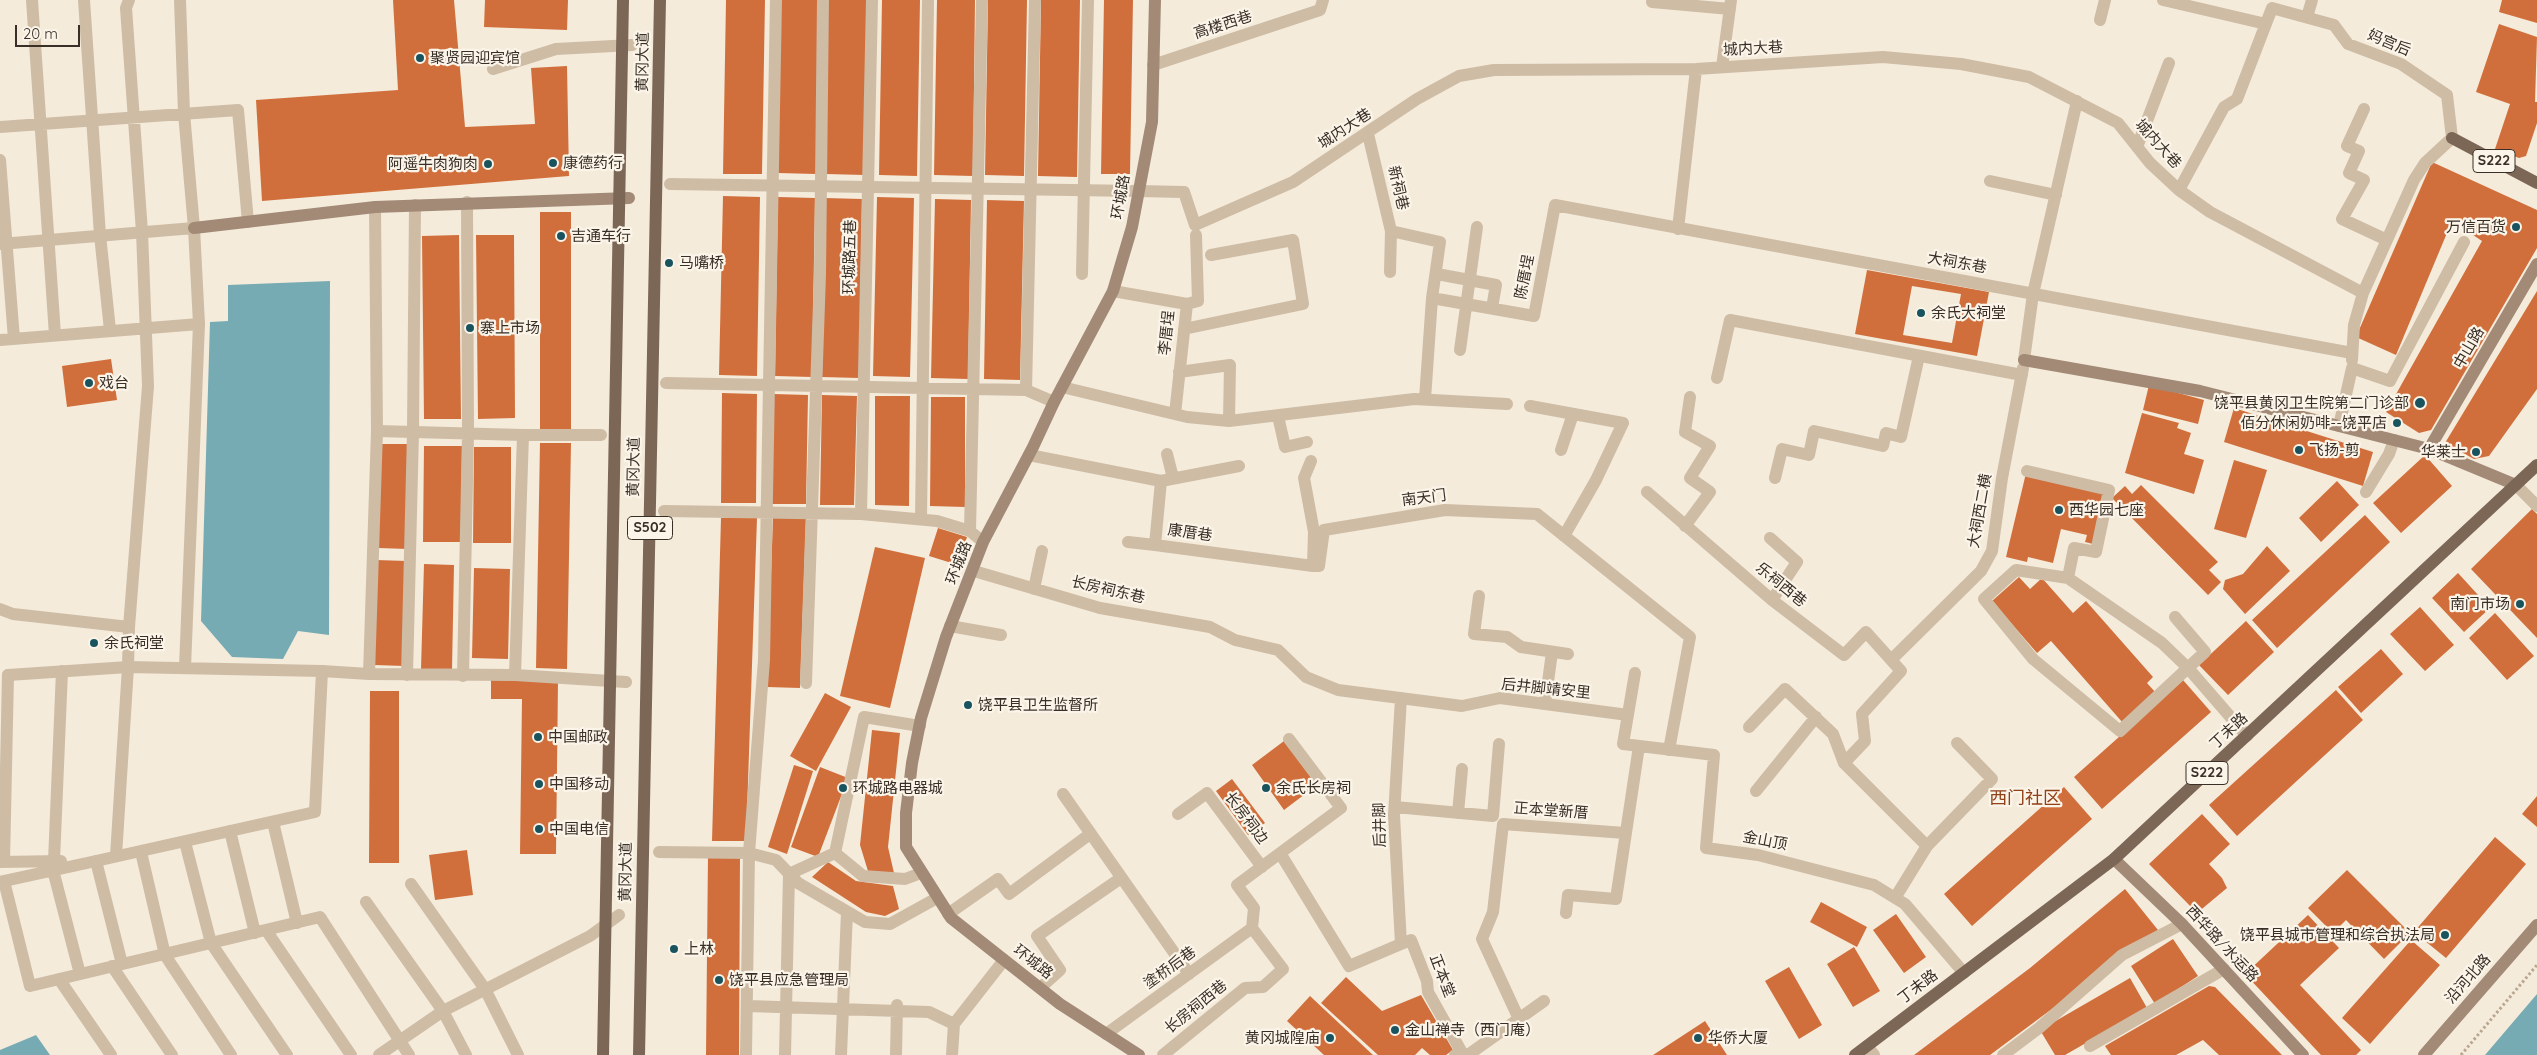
<!DOCTYPE html>
<meta charset="utf-8">
<style>
body{margin:0}
#map{position:relative;width:2537px;height:1055px;overflow:hidden;background:#f4ebdb;font-family:Quicksand,sans-serif}
canvas{display:block}
.scale{position:absolute;left:15px;top:25px;width:65px;height:22px;box-sizing:border-box;border:2px solid #392f27;border-top:0;padding-left:6px;font-size:15px;line-height:18px;white-space:nowrap;color:#392f27;-webkit-text-stroke:4px #fbf4e8;paint-order:stroke}
</style>
<div id="map">
<canvas width="2537" height="1055"></canvas>
<div class="scale">20 m</div>
</div>
<script>
const ctx = document.querySelector('canvas').getContext('2d');
ctx.lineJoin = 'round';
function fill(path, color) {
  ctx.fillStyle = color;
  ctx.fill(path, 'evenodd');
}
function stroke(path, color, width, dash) {
  ctx.strokeStyle = color;
  ctx.lineWidth = width;
  ctx.lineCap = dash ? 'butt' : 'round';
  ctx.setLineDash(dash || []);
  ctx.stroke(path);
}
function write(font, color, halo, rows, align = 'center') {
  ctx.font = font + ' Quicksand,"Noto Sans SC",sans-serif';
  ctx.lineWidth = 4.5;
  ctx.setLineDash([]);
  ctx.textBaseline = 'middle';
  ctx.strokeStyle = halo;
  ctx.fillStyle = color;
  for (const [text, x, y, turn = 0] of rows) {
    ctx.save();
    ctx.translate(x, y);
    ctx.rotate((+turn || 0) * Math.PI / 180);
    ctx.textAlign = isNaN(turn) ? turn : align;
    if (halo) ctx.strokeText(text, 0, 0);
    ctx.fillText(text, 0, 0);
    ctx.restore();
  }
}
fill(new Path2D(`
 M330 281 329 635 298 631 283 659 232 657 201 621 210 322 228 321V285Z
 M2537 994V1055H2485Z
 M36 1035 50 1055H0V1050Z`), '#77abb4');
fill(new Path2D(`
 M393 0H454L465 127 535 124 531 68 567 66 569 176 262 201 256 100 398 90Z
 M485 0H568L567 30 484 27Z
 M726 0H765L762 174H723Z
 M781 0H819L816 174 778 173Z
 M828 0H867L864 175 826 174Z
 M882 0H920L917 176 879 175Z
 M937 0H975L973 176 934 175Z
 M988 0H1027L1024 176 985 175Z
 M1041 0H1080L1077 177 1038 176Z
 M1104 0H1133L1130 174H1101Z
 M2502 0H2537V23L2499 12Z
 M2499 24 2537 37 2535 102H2537V123L2526 156 2519 158 2495 149 2510 104 2476 92Z
 M2432 162 2537 210V248L2431 430 2419 433 2386 412 2482 241 2452 221 2396 355 2356 337Z
 M723 196 760 197 757 376 719 375Z
 M778 197 815 198 812 377 775 376Z
 M877 197 914 198 910 377 873 376Z
 M825 198 862 199 859 378 822 377Z
 M935 199 971 200 968 379 931 378Z
 M987 200 1024 201 1020 380 984 379Z
 M540 212H571V429H540Z
 M459 235 461 419H424L422 236Z
 M476 235H514L515 418 478 419Z
 M1867 270 1989 292 1977 356 1855 334ZM1912 286 1961 294 1952 343 1903 335Z
 M2537 291V389L2489 456 2474 459 2445 443Z
 M111 359 117 400 67 407 62 366Z
 M2149 385 2204 400 2198 424 2143 410Z
 M722 393 757 394 756 503H721Z
 M774 394 808 395 806 504H771Z
 M822 395 857 396 854 505H820Z
 M875 396H910L909 506 875 505Z
 M931 397H965V507L930 506Z
 M2234 408 2373 452 2363 486 2224 442Z
 M2142 413 2179 423 2177 428 2191 433 2184 454 2204 460 2194 494 2125 473Z
 M540 443H571L567 669 536 668Z
 M380 444H411L408 549 378 548Z
 M424 446H462L461 542H423Z
 M474 447H511V543H473Z
 M2425 455 2452 486 2401 533 2373 503Z
 M2234 460 2267 470 2246 538 2214 529Z
 M2026 473 2105 491 2093 544 2085 542 2087 535 2061 529 2053 563 2028 557 2027 562 2006 557Z
 M2337 481 2359 505 2321 542 2299 518Z
 M2141 485 2218 562 2209 570 2221 582 2208 595 2112 498 2125 486 2132 494Z
 M2532 509 2537 514V638L2471 569Z
 M2365 515 2390 542 2277 648 2252 620Z
 M773 517 806 519 800 688 767 687Z
 M721 518H757L746 841H712Z
 M938 528 967 537 958 565 929 556Z
 M2267 546 2290 571 2245 614 2223 589 2225 580 2243 574Z
 M875 547 925 558 890 708 840 696Z
 M376 560 407 561 405 666 374 665Z
 M424 564 454 565 452 670 421 669Z
 M474 568 510 569 508 659 472 658Z
 M2458 573 2490 608 2464 632 2432 598Z
 M2019 577 2030 589 2042 578 2073 613 2086 601 2153 677 2147 683 2156 693 2123 723 2051 641 2037 653 1992 601Z
 M2420 607 2454 645 2425 671 2390 634Z
 M2495 613 2534 656 2507 680 2469 638Z
 M2246 621 2274 652 2228 695 2199 665Z
 M2381 649 2403 674 2361 713 2338 687Z
 M491 680 558 681 556 854H520L522 699H491Z
 M2183 680 2211 712 2102 809 2074 777Z
 M2336 690 2363 720 2237 836 2209 805Z
 M370 691H399V863H369Z
 M825 693 851 707 816 771 790 756Z
 M872 730 900 733 888 847 894 873 868 871 860 845Z
 M1284 741 1317 785 1284 810 1252 765Z
 M794 765 813 771 787 854 768 847Z
 M820 767 848 778 818 857 791 847Z
 M1232 779 1265 823 1248 835 1216 791Z
 M2064 787 2092 819 1972 926 1944 894Z
 M2537 796V827L2522 814Z
 M2202 814 2230 844 2209 864 2222 878 2227 888 2197 913 2149 864Z
 M2495 837 2526 864 2446 958 2414 932Z
 M467 850 473 895 435 900 429 855Z
 M708 854 740 855 739 1055H706Z
 M828 862 856 881 893 886 899 909 885 916 866 912 812 877Z
 M2347 870 2410 933 2384 959 2346 920 2333 933 2308 908Z
 M2125 889 2158 930 1990 1055H1914L2030 968Z
 M1821 902 1867 927 1857 947 1810 922Z
 M1896 914 1926 957 1904 973 1873 930Z
 M2308 915 2339 948 2300 985 2361 1050 2356 1055H2321L2245 974Z
 M2173 939 2198 976 2155 1004 2131 966Z
 M2411 940 2440 965 2370 1044 2342 1018Z
 M1854 947 1880 991 1853 1007 1827 964Z
 M1789 967 1822 1025 1799 1039 1765 981Z
 M1346 977 1382 1011 1421 995 1453 1050 1446 1055H1430L1422 1048 1415 1055H1378L1321 1003Z
 M2130 978 2147 1008 2065 1055H2055L2040 1030Z
 M2209 986 2215 987 2282 1055H2219L2203 1040 2176 1055H2111L2105 1046Z
 M1310 996 1373 1055H1324L1287 1021Z
 M1705 1021 1727 1055H1653Z`), '#d16f3c');
stroke(new Path2D(`
 M2461 1055 2537 965`), '#baa68f', 3, [2.5, 2.5]);
stroke(new Path2D(`
 M32 0 55 335
 M84 0 100 235 110 330
 M180 0 184 113 194 228
 M2163 0 2266 24
 M1652 2 1730 9
 M2307 17 2312 0
 M2100 20 2105 0
 M1153 65 1320 10 1323 0
 M1722 67 1731 0
 M2364 109 2347 146 2359 151 2349 173 2364 180 2342 219 2387 240
 M0 127 238 110 248 222
 M1368 134 1391 231 1440 242 1432 298 1425 399
 M2137 147 2169 63
 M0 160 14 339
 M1990 181 2056 195
 M2179 190 2224 107 2237 99 2272 8 2334 25 2348 44 2401 64 2447 95 2452 138 2425 163 2414 180 2363 293 2354 325 2352 360
 M1138 191 1184 192 1195 225 1293 182 1417 99 1459 76 1494 70 1696 69 1883 57 1961 64 2029 77 2118 123 2150 163 2179 190 2210 212 2363 293
 M1678 229 1696 69
 M1390 272 1391 231
 M1082 274 1088 0
 M1437 274 1496 285 1492 308
 M1113 291 1187 304
 M2033 294 2077 101
 M1432 298 1534 316 1555 205 2352 353
 M1184 329 1303 304 1293 240 1211 255
 M0 340 199 324
 M1460 350 1477 227
 M1179 372 1230 365 1229 421
 M1717 378 1730 320 2022 375
 M666 383 1026 390 1054 402
 M1062 387 1187 417 1229 421 1414 399 1507 404
 M1026 390 1035 0
 M1530 406 1623 423 1596 480 1564 536
 M1175 414 1187 304 1198 301 1196 235
 M1278 416 1285 447 1307 442
 M1561 450 1573 414
 M1167 454 1173 478
 M1029 455 1161 481 1155 545 1313 566 1314 532 1304 478 1311 461
 M2027 471 2109 490 2096 552 2074 548 2068 578
 M1775 478 1782 449 1809 455 1814 431 1883 446 1886 433 1901 437 1919 356
 M1161 481 1239 466
 M1647 492 1772 600 1844 655 1866 632 1901 671 1862 714 1865 741 1844 763
 M2366 492 2389 454 2394 440
 M664 511 861 514 937 521 970 531 983 542
 M861 514 872 0
 M921 519 928 0
 M1685 526 1710 492 1690 478 1710 446 1685 432 1690 397
 M970 531 982 0
 M1770 538 1797 562 1772 600
 M1128 542 1155 545
 M1313 566H1319L1324 530 1445 510 1537 514 1690 637 1669 750
 M974 571 1100 608 1210 627 1235 640 1278 650 1306 677 1338 690 1462 706 1500 698 1628 715
 M1034 589 1042 551
 M1479 596 1474 634 1507 637 1521 647 1568 654
 M0 609 13 614 129 627
 M2175 617 2205 652 2120 731 2033 659 1984 599 2016 570 2068 578 2162 643 2188 668
 M950 626 1001 635
 M1891 660 1981 571 1992 551 2002 478 2023 368
 M322 671 369 674 515 675 626 682
 M1635 673 1623 744 1714 755 1706 848 1758 855 1874 885 1905 904 1964 973
 M369 674 377 431 375 207
 M407 675 413 432 415 205
 M515 675 523 435
 M806 683 820 274 823 0
 M1545 704 1552 652
 M1749 727 1785 689 1833 734 1844 763 1927 846 1895 898
 M1756 791 1816 717
 M1063 794 1189 974
 M1395 807 1493 816 1499 744
 M1458 813 1462 769
 M1178 814 1207 793 1262 867
 M273 822 297 923
 M230 831 255 933
 M185 842 211 943 287 1055
 M1927 846 1992 779 1957 743
 M141 852 165 955 231 1055
 M659 852 749 853 776 860 798 883 865 922 890 924 937 898
 M1280 853 1349 966 1401 944 1394 815 1401 698
 M116 856 128 667 129 627 148 386 142 232 126 8 129 0
 M54 861 62 671
 M96 861 122 964
 M0 862 61 861
 M4 862 8 675
 M53 870 80 974
 M4 881 30 986 320 917 409 1055
 M0 882 96 861
 M411 884 485 989 518 1055
 M366 902 443 1011 466 1055
 M1566 913 1568 895 1616 899 1639 746
 M948 914 998 879 1009 894 1090 834
 M1252 928 1254 908 1237 885 1341 808 1289 739
 M266 930 351 1055
 M1401 944 1411 940 1427 981 1428 992 1461 1051 1455 1055
 M112 966 172 1055
 M59 979 111 1055
 M1040 988 1060 970 1037 936 1121 878
 M748 1006 929 1012 954 1024
 M1518 1017 1482 939 1493 912 1503 824 1625 833
 M1106 1034 1252 928
 M746 1055 749 853 764 660 776 0
 M785 1055 789 874
 M841 1055 847 912
 M896 1055 897 1005
 M952 1055 954 1024 1004 960
 M1163 1055 1245 988 1263 987 1283 969 1252 928
 M1468 1055 1544 1001
 M2003 1055 2039 1028 2122 955 2182 924`), '#cebca5', 12);
stroke(new Path2D(`
 M493 69 556 49 632 45
 M670 184 1138 191
 M0 244 194 228 199 324 185 667
 M2024 360 2033 294
 M2339 426 2352 368 2390 381 2464 242
 M377 431 523 435H601
 M2516 485 2537 506
 M2188 668 2247 736
 M8 675 128 667 322 671 315 812 96 861
 M463 676 468 433 467 202
 M835 853 863 876 905 879 921 873
 M789 874 835 853 864 717 920 726
 M1867 1046 1874 1055
 M2090 1046 2224 969
 M379 1055 443 1011 590 936 619 915`), '#cebca5', 12);
stroke(new Path2D(`
 M194 228 375 207 629 198
 M2024 360 2200 391 2339 426 2429 449 2516 485
 M2429 449 2537 264
 M2114 859 2182 924 2303 1055
 M1139 1055 1060 1004 951 918 906 847V813L912 763 921 718 946 637 983 542 1033 447 1054 402 1113 291 1132 227 1152 122 1155 0
 M2424 1055 2537 925`), '#a28a76', 12);
stroke(new Path2D(`
 M2452 138 2537 183
 M603 1055 623 0
 M639 1055 660 0
 M1855 1055 2114 859 2537 465`), '#7c6757', 12);
for (const [x, y, r, color] of [
 [420,58,5,"#19535e"],
 [553,163,5,"#19535e"],
 [488,164,5,"#19535e"],
 [2516,227,5,"#19535e"],
 [561,236,5,"#19535e"],
 [669,263,5,"#19535e"],
 [1921,313,5,"#19535e"],
 [470,328,5,"#19535e"],
 [89,383,5,"#19535e"],
 [2420,403,6,"#19535e"],
 [2397,423,5,"#19535e"],
 [2299,450,5,"#19535e"],
 [2476,452,5,"#19535e"],
 [2059,510,5,"#19535e"],
 [2520,604,5,"#19535e"],
 [94,643,5,"#19535e"],
 [968,705,5,"#19535e"],
 [538,737,5,"#19535e"],
 [539,784,5,"#19535e"],
 [843,788,5,"#19535e"],
 [1266,788,5,"#19535e"],
 [539,829,5,"#19535e"],
 [2445,935,5,"#19535e"],
 [674,949,5,"#19535e"],
 [719,980,5,"#19535e"],
 [1395,1030,5,"#19535e"],
 [1330,1038,5,"#19535e"],
 [1698,1038,5,"#19535e"]
]) {
  const dot = new Path2D();
  dot.arc(x, y, r, 0, 2 * Math.PI);
  ctx.fillStyle = color;
  ctx.fill(dot);
  stroke(dot, '#fbf4e8', 2);
}
for (const [x, y, w] of [
 [2494,161,42],
 [650,528,45],
 [2207,773,42]
]) {
  const box = new Path2D();
  box.roundRect(x - w / 2, y - 11.5, w, 23, 4);
  ctx.fillStyle = '#fbf4e8';
  ctx.fill(box);
  stroke(box, '#392f27', 1);
}
write('bold 14px', '#392f27', null, [
 ["S222",2494,161],
 ["S502",650,528],
 ["S222",2207,773]
]);
write('15px', '#392f27', '#fbf4e8', [
 ["高楼西巷",1223,25,-18],
 ["妈宫后",2389,43,23],
 ["城内大巷",1753,49,-3],
 ["黄冈大道",643,62,-89],
 ["城内大巷",1345,129,-33],
 ["城内大巷",2158,144,48],
 ["新祠巷",1398,188,77],
 ["环城路",1121,197,-80],
 ["环城路五巷",850,257,-89],
 ["大祠东巷",1957,263,10],
 ["陈厝埕",1525,277,-79],
 ["李厝埕",1167,333,-84],
 ["中山路",2469,348,-60],
 ["黄冈大道",634,467,-89],
 ["南天门",1424,498,-7],
 ["大祠西二横",1980,511,-80],
 ["康厝巷",1190,533,8],
 ["环城路",959,563,-69],
 ["乐祠西巷",1781,585,39],
 ["长房祠东巷",1108,590,13],
 ["后井脚靖安里",1546,689,6],
 ["丁未路",2229,731,-43],
 ["正本堂新厝",1551,811,4],
 ["长房祠边",1246,818,53],
 ["后井脚",1380,825,-91],
 ["金山顶",1765,841,11],
 ["黄冈大道",626,872,-89],
 ["西华路/水运路",2222,944,47],
 ["环城路",1033,962,38],
 ["塗桥后巷",1170,968,-36],
 ["正本堂",1442,976,69],
 ["沿河北路",2468,979,-49],
 ["丁未路",1918,987,-37],
 ["长房祠西巷",1196,1007,-39]
]);
write('15px', '#392f27', '#fbf4e8', [
 ["聚贤园迎宾馆",430,58],
 ["康德药行",563,163],
 ["阿遥牛肉狗肉",478,164,"right"],
 ["万信百货",2506,227,"right"],
 ["吉通车行",571,236],
 ["马嘴桥",679,263],
 ["余氏大祠堂",1931,313],
 ["寨上市场",480,328],
 ["戏台",99,383],
 ["饶平县黄冈卫生院第二门诊部",2409,403,"right"],
 ["佰分休闲奶啡--饶平店",2387,423,"right"],
 ["飞扬-剪",2309,450],
 ["华莱士",2466,452,"right"],
 ["西华园七座",2069,510],
 ["南门市场",2510,604,"right"],
 ["余氏祠堂",104,643],
 ["饶平县卫生监督所",978,705],
 ["中国邮政",548,737],
 ["中国移动",549,784],
 ["环城路电器城",853,788],
 ["余氏长房祠",1276,788],
 ["中国电信",549,829],
 ["饶平县城市管理和综合执法局",2435,935,"right"],
 ["上林",684,949],
 ["饶平县应急管理局",729,980],
 ["金山禅寺（西门庵）",1405,1030],
 ["黄冈城隍庙",1320,1038,"right"],
 ["华侨大厦",1708,1038]
], 'left');
write('18px', '#904118', '#fbf4e8', [
 ["西门社区",2025,799]
]);
</script>
